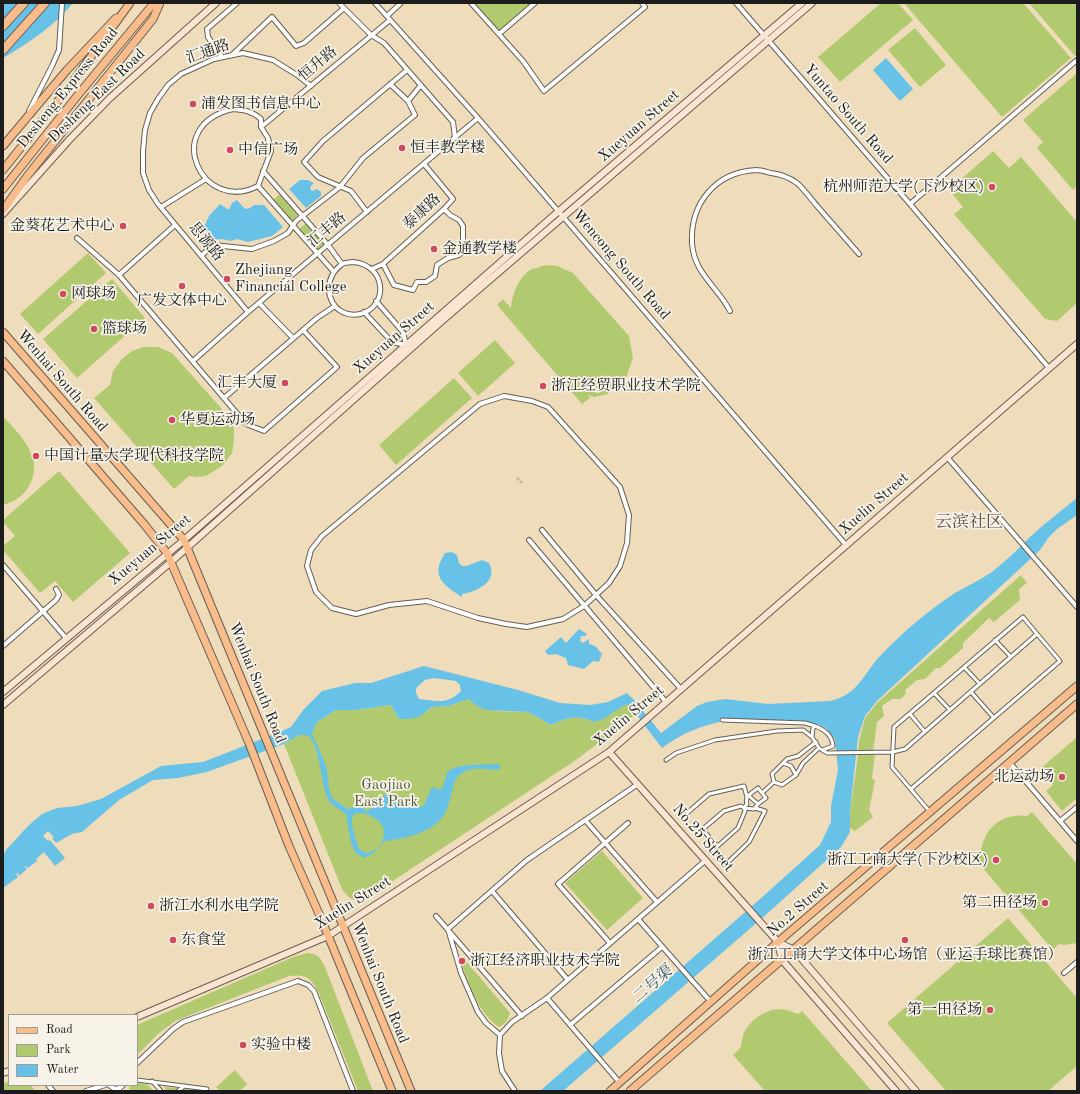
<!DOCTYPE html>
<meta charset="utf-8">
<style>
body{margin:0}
#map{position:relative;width:1080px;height:1094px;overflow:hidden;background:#efdcbb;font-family:"Old Standard TT",serif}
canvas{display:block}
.frame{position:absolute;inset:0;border:4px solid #1c1c1c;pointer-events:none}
.legend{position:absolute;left:8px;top:1014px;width:130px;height:72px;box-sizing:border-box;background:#f7f3e8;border:1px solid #9f9d96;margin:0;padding:5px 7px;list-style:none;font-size:12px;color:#1c1c1c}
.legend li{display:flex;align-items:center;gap:8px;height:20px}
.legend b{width:20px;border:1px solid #9f9d96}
</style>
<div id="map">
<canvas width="1080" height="1094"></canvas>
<div class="frame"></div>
<ul class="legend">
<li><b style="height:5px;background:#f9bc8a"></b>Road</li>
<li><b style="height:11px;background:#b1ca6f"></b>Park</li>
<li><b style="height:11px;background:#68c1e6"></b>Water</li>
</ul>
</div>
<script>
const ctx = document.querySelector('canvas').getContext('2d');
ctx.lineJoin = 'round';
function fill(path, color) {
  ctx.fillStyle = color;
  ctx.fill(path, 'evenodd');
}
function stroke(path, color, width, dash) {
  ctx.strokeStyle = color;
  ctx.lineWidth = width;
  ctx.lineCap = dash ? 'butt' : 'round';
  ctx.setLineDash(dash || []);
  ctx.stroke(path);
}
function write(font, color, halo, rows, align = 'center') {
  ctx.font = font + ' "Old Standard TT","Noto Serif SC",serif';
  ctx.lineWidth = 3.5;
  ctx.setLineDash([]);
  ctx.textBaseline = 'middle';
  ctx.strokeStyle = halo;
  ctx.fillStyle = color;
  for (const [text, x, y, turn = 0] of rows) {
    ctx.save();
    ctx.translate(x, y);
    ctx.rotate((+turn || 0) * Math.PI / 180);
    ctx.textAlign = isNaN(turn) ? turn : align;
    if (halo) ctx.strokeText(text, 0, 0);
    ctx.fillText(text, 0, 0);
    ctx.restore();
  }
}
fill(new Path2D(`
 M475 3H531L499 31Z
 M881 3H898L913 20 840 82 818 57Z
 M904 3H1023L1071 58 1002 117Z
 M1029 3H1077V54L1075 56Z
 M915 28 946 65 920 87 888 50Z
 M1077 73V186L1073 190 1037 148 1043 142 1023 120Z
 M993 151 1009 168 1021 157 1077 222V303L1057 321 1045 319 954 214 963 207 949 190Z
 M280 194 298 215 291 221 273 200Z
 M306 223 324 244 317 250 299 229Z
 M88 253 106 273 38 334 20 314Z
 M545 265 557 266 573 273 629 336 633 358 625 380 608 394 594 397 588 395 590 398 582 404 497 305 503 299 511 308C512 294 519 276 532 269 536 268 541 267 545 265Z
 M112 279 145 318 77 378 43 339Z
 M495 340 515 363 478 396 458 373Z
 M144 347H158L172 353 228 416 234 429V440L232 453 222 466 206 476 198 477 189 476 174 489 94 398 110 385 113 371 122 359 132 351Z
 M454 378 472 398 396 465 379 445Z
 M3 416C19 434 43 456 31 482 25 495 16 501 3 505Z
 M59 471 130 553 73 602 55 581 40 593 3 550V546L15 536 3 522V520Z
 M1021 575 1027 583 1019 589 1020 600 994 622 989 618 963 643V648L940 668H936L925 679 917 680 905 690 906 693 901 699H892L882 706 884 716 877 722 873 751 858 752 859 741 865 718 878 702Z
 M468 699 477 706 495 711 528 712 541 719 550 725C569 718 575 714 594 722L603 719 626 703 636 714 576 760 370 896C357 903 350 901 342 889L284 744 336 710H356L391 705 399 719 426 712 432 707 449 706Z
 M1077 737V798L1062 811 1046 791 1053 785 1040 769Z
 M875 754 872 778 875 781 869 810 873 817 855 831 850 828V812L858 755Z
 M1032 812 1077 864V943L1064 945 1059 944 1053 950 975 859C983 852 980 849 984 840 991 822 1008 813 1027 816Z
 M602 851 643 898 607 930 565 883Z
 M1008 918 1077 998V1066L1048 1091H946L887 1023Z
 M307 953C319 954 320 957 325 967L373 1091H358L318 991C310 977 305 974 289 976L175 1021 158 1034 137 1055V1025L293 957Z
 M466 961 510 1013C508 1020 505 1024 499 1027 479 1014 470 986 462 965Z
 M778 1009 787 1010 798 1014 802 1011 871 1090 765 1091 733 1055C743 1047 740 1047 743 1036 748 1021 763 1011 778 1009Z
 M235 1070 247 1084 240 1091H220L216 1087Z
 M9 1081V1085H31L35 1091H3V1084Z
 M137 1083 147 1084 154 1091H135L129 1089 130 1085H137Z
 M164 1087 199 1090 167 1091Z`), '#b1ca6f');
fill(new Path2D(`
 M3 3H73C54 26 29 43 3 58Z
 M886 58 913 89 900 101 873 70Z
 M300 180H308L314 183 311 186 310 189 312 191 317 189 321 192V196L306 208 289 189Z
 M237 200 243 207 246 209 250 208 254 205H264L283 227 272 236 248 242 237 239 231 241 222 239 213 240 207 237 204 227 209 216 220 204 229 210 232 203Z
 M1077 498V515L1057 529 1049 537 1040 550 877 701 865 716 858 737 850 812V832L841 847 769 912 563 1091H540L759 900 820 845 831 822V806L838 770 835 739 826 728 817 724 724 721C703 725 680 734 662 748L636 714 626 704 603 719 594 722C575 714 569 718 550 725L541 719 528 712 486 710 477 706 468 699 449 706 432 707 419 717 408 719H399L391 705 356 710H336L316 723 312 734 323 758 327 770 329 789 332 798 348 809 358 806 360 804 367 812 379 802 378 800 389 792 397 802 400 799 423 807 432 787 441 790C444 785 445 777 448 772 455 763 489 765 500 764V769C487 772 476 764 462 773 455 777 454 784 452 792 450 799 448 809 444 815 432 833 406 838 386 841L382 843 374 853 364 858 355 852 351 843 346 814C341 810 332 806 329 801 321 788 320 743 308 736 306 735 301 735 299 735L284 744 207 772 178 778 153 780 119 800 82 832 72 834 56 843 52 838 54 837 48 831 43 836 48 841 50 840 65 858 55 866 44 852 36 859 37 861 28 868 26 866 25 867 27 869 19 876 18 873 16 874 18 877 3 888V856L6 850 28 826 42 814 57 808 77 806 101 799 161 766 203 762 280 732 291 727 304 709 322 691 355 683H371L424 666 518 690 560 703 590 705 608 702 627 693 635 701 661 733 697 706 707 702 726 699 768 704 830 701C859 695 864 672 882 654 904 631 929 610 955 593 967 586 980 580 992 572 1006 561 1018 549 1030 537 1045 523 1061 511 1077 498ZM434 678 456 681 460 685 461 691C447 705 437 701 419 699L416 693V688L425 680ZM358 813C365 813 370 815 376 819 400 835 363 872 356 840 354 832 350 823 353 815Z
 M452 552 457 555 459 563 462 566H467L482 560 489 563C499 581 477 592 462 594V597C443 585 430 576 445 553Z
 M579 629 587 634 585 636H581L580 641 583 643 589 639V644L595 646 602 654 599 662 593 661 584 669 568 665 566 658 556 654 548 655 545 651 561 637 566 643Z`), '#68c1e6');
stroke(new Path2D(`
 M517 478 522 483`), '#c5b69b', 3, [3, 1.5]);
const pedestrian = new Path2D(`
 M995 640 1011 657
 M964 667 980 684
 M971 692 994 718
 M934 693 950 710
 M910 714 925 732
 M722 720 805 723 815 726
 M812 737 813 728 815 726C825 730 832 735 833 746L822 750
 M666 760 676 753 715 740 777 731 803 730 812 737 819 748 827 753 893 752 905 749 1037 634 1023 617 894 727 892 767 930 812
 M796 775 803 763 819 748
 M774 782 782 785 796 775 791 766 783 763
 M911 789 1060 661 1037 634
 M749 796 758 804 766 798 762 793
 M686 814 709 794 744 786 747 797
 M703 830 717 846
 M697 834 724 811 741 806 744 808 747 804C744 796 752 793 758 788L762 793 774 782 772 774 787 759 798 756 816 742
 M711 852 738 828 745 811 744 808 754 809 755 808
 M725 865 749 842 765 811 755 808 758 804
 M137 1080 207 1089
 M152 1081 161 1091
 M178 1091 184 1086`);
const minor = new Path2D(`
 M339 3 371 35 384 43 453 122 455 138
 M375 3 478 118 846 545
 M471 3 523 61 544 91 645 7 642 3
 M736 3 910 204 1049 368
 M387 16 401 3
 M499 34 535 3
 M232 55 272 17 296 46 304 43 343 9
 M222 57 208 37 207 29 237 3
 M390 84 408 101
 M233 109C244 110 252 111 261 119V127L268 138 271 151 258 186C202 215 160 126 233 109Z
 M29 111 52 66 59 50 62 3
 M261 127 390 20
 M263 171 328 245 342 264
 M258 186 334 272
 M910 204 1077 60
 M161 207 206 179
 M367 212 351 191 318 177 304 162 323 141 407 70
 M77 238 119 275 246 424 264 431 337 367 303 330
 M201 256 213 245 252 249 274 241 288 233 296 221 340 187 363 158 415 115 408 101 421 85
 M353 262C387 265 389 307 360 314 330 320 318 282 341 265 344 262 349 263 353 262Z
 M383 264 394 285 413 290 417 282H426L435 276 437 265 448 258 459 255 463 251V226L459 220 450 215 444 209
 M372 269 383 264 444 209 453 199 424 164
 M119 275 175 225
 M259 303 293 338
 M730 311C718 287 694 274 692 243 690 203 716 172 756 170 761 170 767 172 771 173 780 174 790 178 797 183 804 189 810 198 817 206 831 222 845 238 859 254
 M248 312 158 204 149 190 143 173V151L145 130 150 113 158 99 168 85 181 74 214 59 243 53 273 60 297 75 311 86
 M364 312 392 342 406 345 403 332 376 301
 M193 361 248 312 478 118
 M504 396 532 401 548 407 620 487 629 515 627 543 620 566 609 583 596 595 584 606 563 619 527 627 506 624 478 618 427 601 389 605 356 614 332 608 316 592 307 566 311 550 322 536 480 404Z
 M224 398 317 318 335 306
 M947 457 1077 607
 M542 530 596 595 681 689
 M529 540 666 702
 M3 565 66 638
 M3 646 56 600 59 595 56 589
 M1010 763 1077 841
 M585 820 657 902
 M1060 821 1077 807
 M492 891 568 980
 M436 916 522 1016
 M638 919 711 1002
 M610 943 558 884 628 823
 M1064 973 1077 962
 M547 998 620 1083
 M570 1025 662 947
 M500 1035 486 1023 478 1012 461 973 448 929 527 860 638 784
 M137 1063 173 1029 183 1022 298 981 308 985 314 991 353 1091
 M48 1085 53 1091
 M109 1085 115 1089 120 1088 123 1085
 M86 1091 105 1085
 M515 1091 502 1071 499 1053 500 1035 512 1022 547 998 706 860`);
const secondary = new Path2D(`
 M3 214 70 139 110 98 216 3
 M3 692 184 540 552 217 802 3
 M3 705 171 562 443 320 812 3
 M609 752 778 942 794 950 916 1091
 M778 942 782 960 896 1091
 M137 1017 328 936 609 752 1077 344
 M3 1073 9 1071`);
const primary = new Path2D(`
 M3 146 67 70 116 18
 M3 210 28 175 153 19 160 3
 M3 332 184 540 411 1091
 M3 361 144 524 167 553 249 743 289 846 320 916 392 1091
 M610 1091 778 942 1077 686
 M630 1091 1077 704`);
const trunk = new Path2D(`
 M3 170 69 87 130 3
 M3 189 78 95 154 3`);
const motorway = new Path2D(`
 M3 26 24 3
 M3 50 45 3`);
stroke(pedestrian, '#665f54', 5);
stroke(minor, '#665f54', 6);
stroke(secondary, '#665f54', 8);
stroke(primary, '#665f54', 9);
stroke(trunk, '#665f54', 9);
stroke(motorway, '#665f54', 10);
stroke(pedestrian, '#fff', 3);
stroke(minor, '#fff', 4);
stroke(secondary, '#fde4d0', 6);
stroke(primary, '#f9bc8a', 7);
stroke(trunk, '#f9bc8a', 7);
stroke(motorway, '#f9bc8a', 8);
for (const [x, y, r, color] of [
 [193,104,4,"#d1495b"],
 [402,148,4,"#d1495b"],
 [230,150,4,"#d1495b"],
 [992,187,4,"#d1495b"],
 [123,226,4,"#d1495b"],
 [434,249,4,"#d1495b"],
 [227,279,4,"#d1495b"],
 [182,286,4,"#d1495b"],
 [63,294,4,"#d1495b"],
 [94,329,4,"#d1495b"],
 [285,383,4,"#d1495b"],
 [543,386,4,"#d1495b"],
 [172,420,4,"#d1495b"],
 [36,456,4,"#d1495b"],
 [1062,777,4,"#d1495b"],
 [996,860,4,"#d1495b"],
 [1045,903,4,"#d1495b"],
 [151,906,4,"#d1495b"],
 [173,940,4,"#d1495b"],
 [905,940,4,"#d1495b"],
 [462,961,4,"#d1495b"],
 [990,1010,4,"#d1495b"],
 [243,1045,4,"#d1495b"]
]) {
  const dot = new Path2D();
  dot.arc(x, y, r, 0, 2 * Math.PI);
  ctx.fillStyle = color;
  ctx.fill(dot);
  stroke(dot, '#f7f3e8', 1.5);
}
write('15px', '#1c1c1c', '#f7f3e8', [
 ["汇通路",208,52,-19],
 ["恒升路",318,64,-40],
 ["Desheng Express Road",68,88,-51],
 ["Desheng East Road",97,96,-44],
 ["Yuntao South Road",848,114,49],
 ["Xueyuan Street",639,126,-41],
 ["泰康路",422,212,-43],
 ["汇丰路",327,230,-40],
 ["思源路",206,242,51],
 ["Wencong South Road",621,265,49],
 ["Xueyuan Street",394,338,-41],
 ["Wenhai South Road",62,381,49],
 ["Xuelin Street",874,504,-41],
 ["Xueyuan Street",150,550,-40],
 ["Wenhai South Road",257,683,68],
 ["Xuelin Street",629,716,-40],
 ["No.25 Street",703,838,49],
 ["Xuelin Street",353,903,-32],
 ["No.2 Street",798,909,-41],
 ["Wenhai South Road",380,983,68]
]);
write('15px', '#1c1c1c', '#f7f3e8', [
 ["浦发图书信息中心",201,104],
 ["恒丰教学楼",410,148],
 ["中信广场",238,150],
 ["杭州师范大学(下沙校区)",984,187,"right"],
 ["金葵花艺术中心",115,226,"right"],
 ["金通教学楼",442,249],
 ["Zhejiang",235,270],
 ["Financial College",235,287],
 ["网球场",71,294],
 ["广发文体中心",182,301,"center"],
 ["篮球场",102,329],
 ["汇丰大厦",277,383,"right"],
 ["浙江经贸职业技术学院",551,386],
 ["华夏运动场",180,420],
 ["中国计量大学现代科技学院",44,456],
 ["北运动场",1054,777,"right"],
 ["浙江工商大学(下沙校区)",988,860,"right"],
 ["第二田径场",1037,903,"right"],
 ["浙江水利水电学院",159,906],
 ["东食堂",181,940],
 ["浙江工商大学文体中心场馆（亚运手球比赛馆）",905,955,"center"],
 ["浙江经济职业技术学院",470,961],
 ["第一田径场",982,1010,"right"],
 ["实验中楼",251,1045]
], 'left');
write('15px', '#505939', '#f7f3e8', [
 ["Gaojiao",386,785],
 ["East Park",386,802]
]);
write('italic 16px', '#375663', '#f7f3e8', [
 ["二号渠",652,985,-41]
]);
write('17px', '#624741', '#f7f3e8', [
 ["云滨社区",969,523]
]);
</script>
